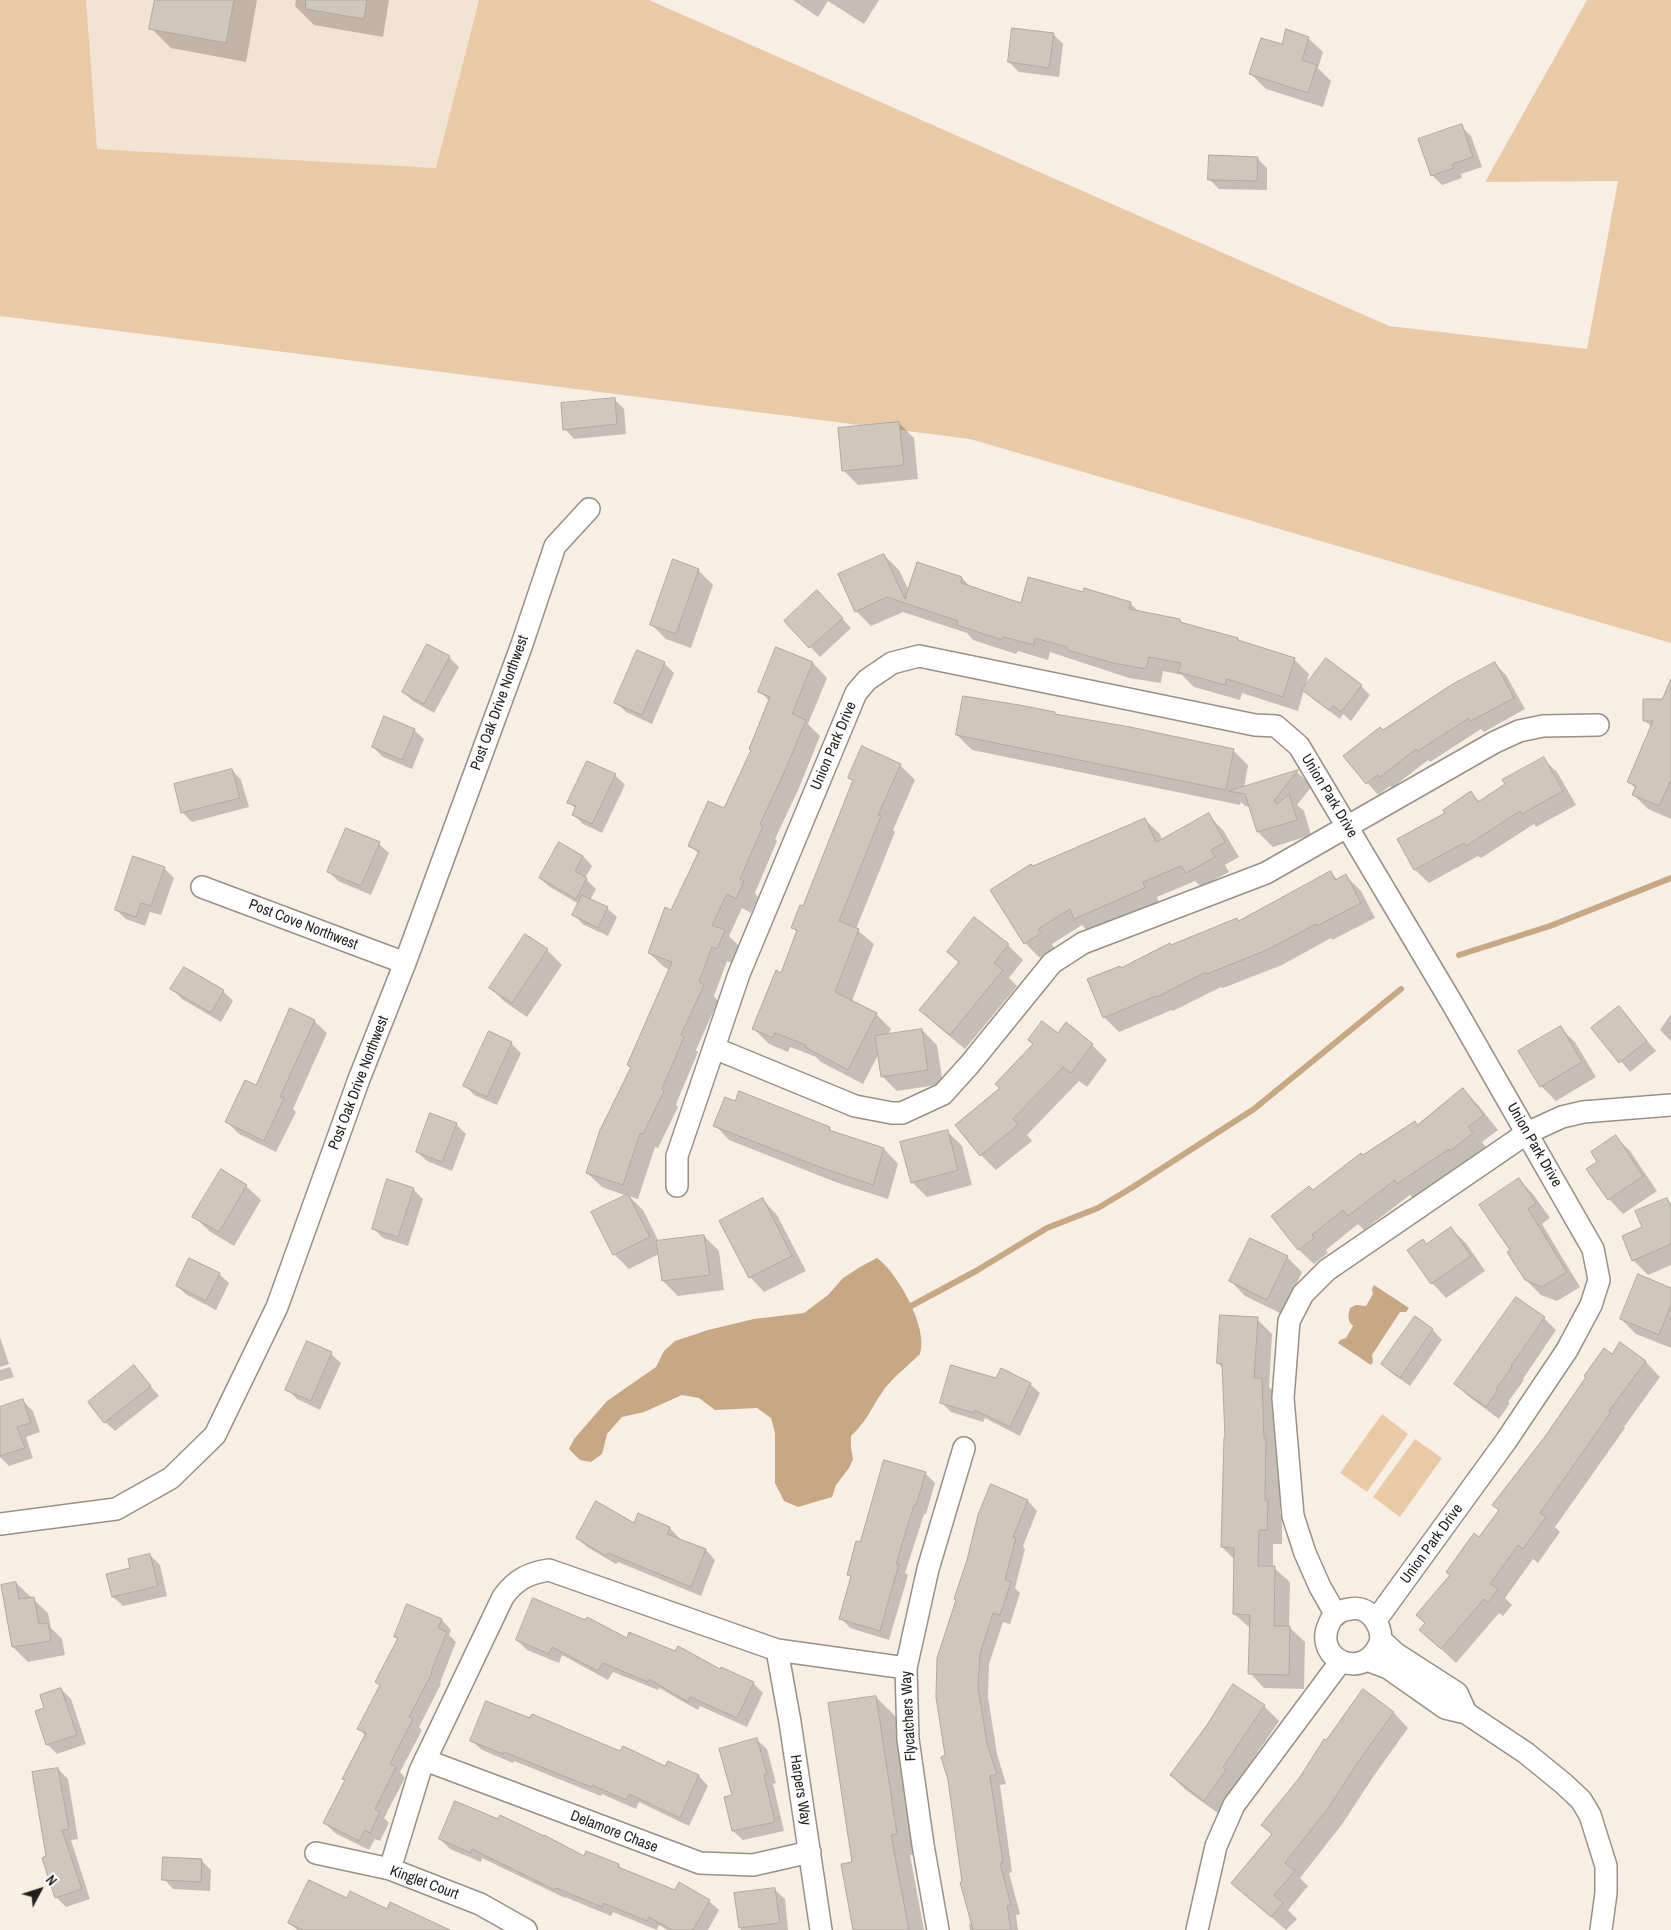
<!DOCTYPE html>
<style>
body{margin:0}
#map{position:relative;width:1671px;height:1930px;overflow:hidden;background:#f8eee3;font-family:"Archivo Narrow",sans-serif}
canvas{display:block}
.north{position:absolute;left:15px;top:1865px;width:50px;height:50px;-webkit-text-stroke:4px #fff;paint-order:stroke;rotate:50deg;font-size:14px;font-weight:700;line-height:20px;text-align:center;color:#221f1b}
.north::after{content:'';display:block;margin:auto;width:18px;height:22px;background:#221f1b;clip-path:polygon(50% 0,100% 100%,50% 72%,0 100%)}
</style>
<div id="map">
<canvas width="1671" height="1930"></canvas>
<div class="north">N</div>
</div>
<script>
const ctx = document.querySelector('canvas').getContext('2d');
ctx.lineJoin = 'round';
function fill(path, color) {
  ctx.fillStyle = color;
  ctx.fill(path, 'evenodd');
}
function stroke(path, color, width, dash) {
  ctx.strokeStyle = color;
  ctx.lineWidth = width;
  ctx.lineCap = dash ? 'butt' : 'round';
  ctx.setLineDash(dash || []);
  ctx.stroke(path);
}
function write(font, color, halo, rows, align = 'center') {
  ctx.font = font + ' "Archivo Narrow",sans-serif';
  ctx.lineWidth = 4;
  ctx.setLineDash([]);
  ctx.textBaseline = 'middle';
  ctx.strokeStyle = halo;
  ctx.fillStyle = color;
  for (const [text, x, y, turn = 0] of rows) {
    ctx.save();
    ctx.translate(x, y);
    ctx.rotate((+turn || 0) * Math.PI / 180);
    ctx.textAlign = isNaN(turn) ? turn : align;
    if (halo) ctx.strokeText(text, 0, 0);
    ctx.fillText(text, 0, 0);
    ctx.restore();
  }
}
fill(new Path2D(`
 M86 0H479L437 168 96 149Z`), '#f2e3d2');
fill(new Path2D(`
 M0 0H86L97 149 436 168 479 0H649L1389 326 1587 349 1618 181 1485 182 1587 0H1671V643L970 439 0 316Z
 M1382 1414 1408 1434 1367 1492 1340 1473Z
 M1415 1439 1442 1458 1400 1517 1373 1497Z`), '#e8caa8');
fill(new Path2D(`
 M877 1258C898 1273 929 1329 920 1354 910 1364 889 1381 883 1391 871 1408 868 1420 851 1436V1448L853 1459 849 1468 836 1485 832 1497 798 1507 784 1501 775 1483V1433L771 1418 757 1408 715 1410 699 1398 682 1395 644 1412 622 1417 607 1434 602 1454 591 1462 580 1460 569 1449 574 1439 607 1401 656 1367 664 1351 675 1341 708 1330 754 1319 804 1313 828 1295 843 1278 860 1267Z
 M1374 1285 1409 1308 1406 1312H1400L1372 1355 1373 1362 1371 1365 1338 1343 1340 1340 1346 1338 1353 1326C1347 1320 1348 1316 1350 1308L1356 1305 1366 1306 1373 1294 1372 1289Z`), '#c7a886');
fill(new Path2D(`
 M156 0H257L246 62 171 48 151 28Z
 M296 0H389L383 37 314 25 295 6Z
 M793 0H879L864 24 828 1 818 17Z
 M1053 34 1063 44 1059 77 1019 72 1009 62Z
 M1308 38 1323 52 1318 68 1331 81 1323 107 1266 89 1251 74Z
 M1461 126 1471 136 1482 167 1461 174 1462 178 1442 185 1432 175Z
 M1257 158 1267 168V190L1219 189 1209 179Z
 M614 399 624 409 626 434 574 439 565 429Z
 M899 423 914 438 918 479 858 485 843 470Z
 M884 555 899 570 909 591 962 578 971 587 1022 605 1084 594 1130 603 1139 612 1180 620 1184 624 1237 639 1240 642 1294 659 1309 674 1305 687 1361 686 1370 695 1351 721 1343 714 1340 719 1313 699 1304 690 1298 711 1242 693 1240 700 1194 687 1182 675 1163 671 1161 683 1129 678 1050 652 1048 660 1018 651 1016 654 973 640 967 633 903 612 871 626 856 611Z
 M698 570 713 585 691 648 666 639 651 624Z
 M827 602 851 628 820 657 786 621Z
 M449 657 459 667 434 713 413 701 403 692Z
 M664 663 674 673 652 724 626 712 616 702Z
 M813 663 827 678 808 724 820 736 799 788 775 839 777 841 755 893 758 897 751 913 742 908 729 936 739 946 732 963 727 961 714 996 718 1001 696 1050 698 1052 676 1104 678 1107 658 1148 655 1147 638 1199 629 1196 643 1210 659 1242 704 1236 719 1251 724 1290 678 1296 663 1281 659 1254 629 1269 614 1254 627 1196 602 1187 587 1173 631 1068 629 1065 670 970 664 967 649 953 672 911 699 854 690 845 724 810 752 750 769 701 760 691Z
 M1494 663 1506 675 1525 709 1484 732 1481 729 1430 762 1428 760 1392 788 1390 786 1378 795 1345 756Z
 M1671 700V819L1648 809 1633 794 1636 789 1628 781 1652 727 1644 720Z
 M1057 716 1233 750 1248 765 1244 788 1297 772 1312 786 1297 805 1304 811 1311 835 1273 847 1258 832 1250 807 1245 806 1241 802 1240 805 972 750 957 735Z
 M414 730 424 739 412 769 383 757 373 747Z
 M1543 759 1557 772 1576 805 1536 827 1534 824 1481 858 1478 856 1429 883 1415 870 1399 839 1447 813 1471 793 1480 802Z
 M588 762 615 775 625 785 602 833 583 824 573 814 576 809 569 802Z
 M900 765 915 780 893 830 895 832 856 929 874 944 852 1001 876 1014 891 1029 888 1035 922 1030 937 1045 943 1084 897 1091 882 1076 879 1053 863 1084 821 1062 816 1057 790 1047 788 1052 769 1044 754 1029 782 974 797 932 792 927 803 908 854 782 849 777Z
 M232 770 241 780 249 807 192 822 182 812Z
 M1208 815 1223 830 1239 857 1225 865 1229 872 1201 887 1195 881 1157 897 1159 903 1089 933 1082 925 1052 944 1054 948 1040 958 1025 943 1033 867 1145 820 1160 834 1162 840Z
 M379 844 389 853 371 895 338 881 328 871Z
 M583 856 592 866 585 878 596 889 590 900 607 908 617 917 608 936 584 925 574 915 579 904 550 887 540 878Z
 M164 868 174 878 161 915 150 912 145 926 126 919 116 910Z
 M1331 873 1338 880 1346 876 1361 891 1375 918 1332 940 1331 938 1282 965 1223 988 1221 987 1173 1011 1172 1010 1119 1032 1104 1017 1121 969 1171 946 1237 919 1239 922Z
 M975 919 1008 945 1023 960 1009 978 1017 986 965 1049 936 1025 921 1010 960 963 949 952Z
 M547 950 562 965 527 1017 505 1002 490 988Z
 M172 989 223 991 233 1001 221 1022 182 999Z
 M1619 1008 1656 1051 1630 1072 1593 1028Z
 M1671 1014V1041L1660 1030Z
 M314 1021 327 1033 293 1109 296 1112 276 1152 239 1134 227 1122Z
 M1560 1028 1575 1042 1596 1077 1556 1101 1541 1086Z
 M1058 1035 1092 1045 1107 1060 1087 1087 1079 1081 1027 1135 1032 1141 996 1170 981 1155 956 1125 1001 1088Z
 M511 1043 521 1053 497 1105 474 1095 465 1085Z
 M1463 1090 1478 1105 1498 1130 1482 1142 1487 1148 1413 1198 1410 1195 1364 1230 1358 1224 1326 1250 1328 1253 1314 1264 1299 1250 1273 1216 1417 1126Z
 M456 1124 466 1134 452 1171 427 1161 417 1152Z
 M715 1125 829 1128 833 1133 884 1149 898 1164 888 1199 838 1183 729 1140Z
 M947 1131 962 1146 972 1185 927 1197 912 1182Z
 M1616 1137 1630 1151 1657 1191 1623 1214 1609 1199 1599 1162Z
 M1518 1179 1533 1194 1550 1218 1542 1224 1580 1287 1557 1301 1541 1295 1526 1280 1512 1251Z
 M246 1186 261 1200 234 1246 209 1231 194 1216Z
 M413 1189 423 1199 408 1246 383 1238 373 1228Z
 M1666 1199 1671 1204V1265L1648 1275 1633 1260 1644 1228Z
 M763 1200 777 1215 806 1271 764 1292 750 1277Z
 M1451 1229 1466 1243 1485 1271 1446 1298 1432 1283 1423 1241 1427 1245Z
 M1287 1257 1302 1272 1282 1314 1245 1296 1231 1281Z
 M219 1274 229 1283 216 1310 187 1295 177 1286Z
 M1671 1289V1348L1636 1334 1621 1319Z
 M1415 1318 1433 1330 1442 1340 1410 1386 1393 1374 1383 1364Z
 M1544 1318 1556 1330 1523 1379 1524 1380 1508 1402 1510 1403 1499 1419 1468 1396 1455 1384Z
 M1257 1319 1272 1334 1269 1387 1276 1394 1281 1454 1280 1513 1282 1516V1544H1273V1567L1290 1582 1289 1627 1305 1642 1304 1689 1264 1688 1250 1673 1251 1629 1234 1614 1235 1560 1222 1547 1227 1438 1223 1368 1218 1363Z
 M0 1337 9 1364 0 1367Z
 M308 1343 331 1354 341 1363 320 1410 297 1399 287 1389Z
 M1621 1344 1646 1362 1660 1377 1624 1427 1625 1428 1555 1527 1560 1532 1538 1563 1533 1559 1505 1598 1512 1605 1503 1616 1499 1613 1456 1663 1421 1630 1426 1623 1451 1575 1480 1538Z
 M10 1367 14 1377 0 1381V1370Z
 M134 1367 159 1396 115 1431 105 1422Z
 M997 1379 1030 1384 1040 1393 1020 1436 985 1418 983 1422 951 1412 942 1403Z
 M23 1401 33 1411 40 1432 26 1437 33 1458 9 1466 0 1457V1409Z
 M925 1473 935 1483 926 1514H924L905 1573 908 1575 889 1640 850 1628 841 1618 852 1578 848 1574 860 1544Z
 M992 1486 1028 1501 1037 1511 1023 1546 1025 1549 1015 1588 1020 1593 1010 1624 1003 1622 989 1664 988 1697 997 1754 1006 1784 1000 1785 1012 1872 1009 1873 1020 1914 1016 1915 1018 1930H970L969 1924 972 1923 964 1883 946 1756Z
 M635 1525 670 1528 679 1538V1539L706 1550 715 1560 701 1596 618 1562 616 1564 587 1547 577 1538Z
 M150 1555 160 1565 167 1596 123 1606 113 1597 132 1569Z
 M16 1583 48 1613 51 1628 62 1639 65 1655 28 1662 13 1647Z
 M442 1620 451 1630 449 1635 456 1642 440 1683 441 1684 419 1727 422 1730 400 1772 405 1778 384 1818 389 1823 380 1841 375 1839 369 1850 335 1833 325 1823 366 1736 358 1728 381 1686 377 1682 399 1640 395 1636Z
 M627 1639 753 1683 763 1693 747 1727 700 1706 698 1710 659 1688 658 1690 613 1672 608 1680 562 1655 559 1663 527 1650 517 1640Z
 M1234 1685 1264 1706 1279 1721 1237 1783 1219 1814 1186 1790 1171 1775 1208 1726Z
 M61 1689 71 1699 86 1744 57 1754 47 1744 46 1708Z
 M1363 1691 1394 1713 1408 1728 1373 1777 1343 1823 1300 1878 1308 1886 1288 1910 1297 1919 1286 1930 1233 1883 1273 1835 1263 1825 1301 1777Z
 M876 1697 896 1717 917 1854 910 1855 924 1930H854V1863Z
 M757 1740 767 1749 776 1783 773 1784 784 1831 743 1840 733 1831 726 1798 734 1796Z
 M472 1741 621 1753 666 1768 668 1762 699 1776 708 1786 689 1826 639 1802 636 1809 602 1794 601 1796 514 1761 513 1763 482 1750Z
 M58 1769 68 1779 78 1839 71 1840 90 1899 66 1907 56 1897 48 1857Z
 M440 1839 584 1858 618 1865 625 1871 675 1892 709 1901 719 1910 708 1930H667L659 1925 657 1930 613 1912 611 1916 565 1897V1898L482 1858 481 1862 450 1849Z
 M201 1860 211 1870 210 1891 173 1889 164 1879Z
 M775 1890 785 1899 788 1930H741L736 1894Z
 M348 1900 433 1923 434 1922 448 1930H297L290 1923Z`), '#0003');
stroke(new Path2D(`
 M1459 955 1550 926 1671 878
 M911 1306 976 1271 1047 1228 1098 1208 1133 1187 1254 1109 1401 989`), '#c7a886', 6);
const building = new Path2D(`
 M155 0H234L226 43 149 29Z
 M306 0H367L364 19 306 9Z
 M1012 28 1054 33 1049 68 1008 62Z
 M1286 29 1309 37 1302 60 1317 65 1308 93 1249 74 1261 38 1282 44Z
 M1462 124 1473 157 1452 164 1454 168 1431 176 1418 139Z
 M1209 155 1258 157 1257 181 1208 180Z
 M615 398 617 424 563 430 561 403Z
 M899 422 904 465 842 471 838 428Z
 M884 554 905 599 917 562 962 577 961 583 1021 603 1028 577 1083 592 1084 588 1131 602 1129 609 1180 619V622L1238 638V640L1295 658 1283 697 1227 679 1225 685 1178 672 1181 663 1149 657 1146 669 1113 663 1067 650V647L1035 638 1034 645 1003 637 1002 640 957 625 958 621 887 597 855 612 838 574Z
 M673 559 699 569 676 634 650 625Z
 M817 590 843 618 809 648 784 621Z
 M427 644 450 656 424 704 402 692Z
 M776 647 813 662 792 714 806 720 784 773 760 824 763 826 740 879 744 881 736 899 727 894 712 925 725 930 717 949 712 947 699 982 704 985 681 1035 684 1037 662 1089 664 1091 643 1134 640 1133 623 1185 586 1173 600 1130 631 1067 627 1065 672 962 648 953 665 907 671 910 699 851 688 846 708 801 724 808 751 750 749 749 770 697 758 692Z
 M637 650 665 662 642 715 614 703Z
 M1326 658 1362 685 1341 712 1333 706 1329 710 1302 690Z
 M1495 662 1514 698 1471 721 1469 718 1418 751 1416 749 1380 777 1378 775 1366 784 1343 756 1380 727 1383 730 1451 685Z
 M1671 679V780L1659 806 1632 795 1636 786 1627 782 1653 721H1643V699H1662Z
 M963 696 1019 705 1055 712V714L1130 727 1234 749 1226 790 956 735Z
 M384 716 415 729 402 760 372 747Z
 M862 746 901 764 878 815 881 816 839 921 859 929 835 992 877 1013 848 1070 805 1047 806 1045 775 1033 773 1038 752 1029 776 970 781 973 797 930 791 928 800 905 803 906 853 780 848 778Z
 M1544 757 1563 791 1522 814 1520 811 1466 846 1464 843 1414 870 1397 839 1445 813 1443 810 1471 791 1478 802 1505 784 1502 780Z
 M587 761 616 774 592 824 572 815 576 806 567 803Z
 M232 769 240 798 181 813 174 784Z
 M1298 770 1274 801 1277 804 1289 794 1297 820 1257 832 1245 794 1229 791Z
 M1209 813 1225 842 1211 850 1215 857 1186 873 1181 866 1143 882 1145 888 1074 919 1070 909 1038 929 1041 933 1024 944 990 890 1031 864 1033 866 1145 818 1156 842Z
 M346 828 380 842 361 886 327 872Z
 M559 842 583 856 575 871 587 878 576 899 539 878Z
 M133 856 165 867 151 906 141 903 136 917 115 910Z
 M1331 871 1335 880 1346 874 1361 903 1317 926 1316 924 1267 950 1207 974 1206 972 1157 997 1156 996 1103 1018 1087 979 1120 966 1121 968 1170 943 1171 945 1237 918 1238 921Z
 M582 895 608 907 598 928 572 915Z
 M974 917 1009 944 994 963 1003 970 950 1035 919 1010 959 962 947 952Z
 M525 934 548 949 512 1003 489 988Z
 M184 967 224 990 211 1013 170 989Z
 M1619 1006 1647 1041 1619 1063 1591 1028Z
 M290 1008 315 1020 280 1097 284 1098 264 1141 225 1122 245 1080 256 1085Z
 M1042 1021 1058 1033 1066 1022 1093 1044 1071 1073 1063 1067 1013 1119 1018 1125 980 1156 955 1125 1000 1088 995 1084 1033 1044 1028 1040Z
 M1561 1026 1582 1062 1540 1087 1518 1051Z
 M922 1029 928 1070 881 1077 875 1036Z
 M489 1031 512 1042 487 1097 463 1086Z
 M1463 1088 1484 1115 1468 1127 1473 1133 1450 1151 1449 1149 1397 1184 1395 1180 1348 1216 1343 1210 1312 1235 1314 1238 1298 1250 1271 1216 1309 1186 1313 1190 1361 1153 1363 1155 1415 1121 1417 1125Z
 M739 1091 830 1127 829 1130 884 1148 873 1185 822 1168 713 1126 725 1097 735 1101Z
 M430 1113 457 1123 442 1162 416 1152Z
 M948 1130 958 1170 911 1183 900 1142Z
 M1616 1135 1643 1176 1608 1200 1586 1169 1597 1162 1591 1152Z
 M221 1169 247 1185 219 1232 192 1217Z
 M1519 1178 1536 1203 1528 1209 1567 1272 1542 1287 1525 1280 1507 1252 1510 1250 1479 1205Z
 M387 1179 414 1188 398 1237 372 1229Z
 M628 1194 650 1237 613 1255 591 1212Z
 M763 1198 792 1256 749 1278 719 1221Z
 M1667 1198 1671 1208V1244L1632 1261 1622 1236 1642 1227 1635 1211Z
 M1451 1227 1471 1256 1431 1284 1407 1250 1423 1239 1426 1244Z
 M704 1235 710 1275 662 1281 656 1241Z
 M1250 1238 1288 1256 1267 1300 1229 1281Z
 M189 1258 220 1273 206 1301 176 1286Z
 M1638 1274 1671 1288V1305L1659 1335 1620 1319Z
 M1516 1297 1545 1317 1511 1366 1512 1367 1496 1389 1498 1390 1486 1407 1454 1384Z
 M1220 1315 1258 1317 1254 1378H1262L1264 1438H1266L1265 1500H1268L1267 1530H1259L1258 1566H1275L1274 1626H1290L1289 1675 1248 1674 1250 1615 1233 1614 1234 1548 1221 1547 1224 1437H1225L1222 1364 1217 1363Z
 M1415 1316 1433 1329 1400 1378 1381 1364Z
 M307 1341 332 1352 311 1401 285 1390Z
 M1620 1342 1646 1361 1609 1411 1611 1412 1540 1513 1546 1517 1523 1549 1518 1545 1490 1584 1498 1589 1488 1602 1484 1599 1441 1649 1419 1630 1425 1623 1416 1615 1450 1575 1446 1572 1474 1533 1479 1537 1499 1510 1492 1505 1544 1438 1586 1377 1584 1376 1604 1348 1612 1354Z
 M134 1365 151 1386 104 1423 88 1402Z
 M951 1365 996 1378 1001 1368 1031 1383 1010 1427 975 1410 974 1413 940 1403Z
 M23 1399 31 1423 17 1427 25 1448 0 1456V1407Z
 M884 1460 926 1472 916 1505H914L896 1564H899L880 1631 839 1619 851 1576 847 1575 856 1541 860 1542Z
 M991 1484 1028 1500 1013 1537 1016 1538 1005 1580 1011 1582 1000 1615 993 1613 980 1654 978 1687 987 1743 997 1774 990 1776 1003 1863H1000L1011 1905 1007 1906 1011 1930H973L960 1882H962L948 1780 941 1757 945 1755 936 1697 937 1658 956 1600 954 1599 967 1560 978 1515Z
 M596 1501 634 1523 638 1513 670 1527 667 1534 706 1549 691 1587 608 1553 606 1556 576 1538Z
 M150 1554 158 1586 112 1597 106 1574 130 1568 128 1559Z
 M16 1582 19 1599 34 1597 39 1624 48 1623 51 1641 12 1647 1 1585Z
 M533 1598 585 1620 587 1617 627 1638 629 1632 675 1651 678 1646 720 1669 721 1667 754 1682 737 1718 690 1697 688 1702 649 1679 648 1682 603 1663 598 1671 552 1647 549 1654 516 1640Z
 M407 1604 442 1619 438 1628 447 1632 431 1672 432 1673 409 1717 413 1719 390 1764 396 1767 375 1809 380 1812 370 1833 365 1830 359 1841 323 1823 345 1780 342 1779 366 1733 357 1729 380 1685 375 1682 398 1638 394 1637Z
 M1233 1684 1265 1705 1223 1767 1226 1770 1204 1801 1170 1775 1207 1725Z
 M61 1688 77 1735 46 1745 35 1711 44 1708 40 1695Z
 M1363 1689 1394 1712 1358 1762 1329 1807 1285 1863 1295 1871 1274 1895 1283 1903 1271 1917 1231 1883 1272 1834 1261 1825 1300 1777 1324 1739 1326 1740Z
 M876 1696 897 1834 891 1835 909 1930H853L841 1864 852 1862 828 1703Z
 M486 1701 530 1718 532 1714 620 1751 623 1746 665 1766 668 1761 699 1775 680 1818 629 1794 626 1800 592 1785 591 1787 504 1752 503 1754 470 1741Z
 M757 1738 767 1774 764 1775 775 1822 732 1831 724 1797 732 1795 719 1749Z
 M58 1768 69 1829 62 1830 82 1889 55 1898 42 1858 46 1856 32 1772Z
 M455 1801 498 1819 500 1815 544 1836V1835L584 1856 586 1851 619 1864 618 1867 675 1890 679 1882 710 1900 693 1930H672L649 1917 647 1921 603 1903 602 1907 556 1888 555 1890 472 1849 471 1853 439 1839Z
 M163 1857 202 1859 201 1882 162 1880Z
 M309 1880 347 1898 350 1891 387 1909 390 1902 450 1930H303L288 1923Z
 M775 1888 780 1923 739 1928 734 1893Z`);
fill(building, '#d0c6bc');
stroke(building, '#b1a89e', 1);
const minor = new Path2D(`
 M202 887 405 963
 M714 1048 855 1106 892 1113H902L943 1094 970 1064 1052 963 1083 943 1266 873 1495 742 1519 731 1543 726 1598 725
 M677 1186V1156L739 974 856 693 867 680 892 663 919 656 1255 725 1276 726 1299 746 1452 1003 1593 1249 1599 1280 1591 1305 1567 1350 1506 1441 1376 1620
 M0 1524 116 1509 171 1478 215 1435 277 1307 359 1079 405 963 521 647 555 546 589 509
 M1336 1615 1320 1587 1305 1553 1293 1516 1283 1398 1289 1321 1303 1294 1327 1270 1527 1133 1562 1117 1583 1112 1671 1105
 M1381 1640C1367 1684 1312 1660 1329 1624 1332 1615 1341 1610 1350 1609 1368 1605 1381 1623 1381 1640L1395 1653 1457 1693 1466 1713
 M777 1650 790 1722 821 1930
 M1367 1660 1388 1668 1445 1708 1466 1713 1526 1753 1564 1784 1581 1800 1590 1815 1606 1866V1893L1601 1930
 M425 1760 700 1863 753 1865 810 1852
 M316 1853 390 1869 480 1904 526 1930
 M390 1869 420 1771 503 1597C516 1579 529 1573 549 1570L777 1650 906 1668
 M938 1930 923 1845 908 1739 906 1668 928 1569 964 1448
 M1197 1930 1216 1846 1234 1805 1341 1661`);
stroke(minor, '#999086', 24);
stroke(minor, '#fff', 21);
write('15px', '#221f1b', '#fff', [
 ["Post Oak Drive Northwest",500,703,-70],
 ["Union Park Drive",834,746,-67],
 ["Union Park Drive",1329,796,59],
 ["Post Cove Northwest",303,925,21],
 ["Post Oak Drive Northwest",359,1083,-69],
 ["Union Park Drive",1534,1145,60],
 ["Union Park Drive",1432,1544,-54],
 ["Flycatchers Way",909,1716,-93],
 ["Harpers Way",800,1790,81],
 ["Delamore Chase",614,1832,21],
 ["Kinglet Court",424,1883,20]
]);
</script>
